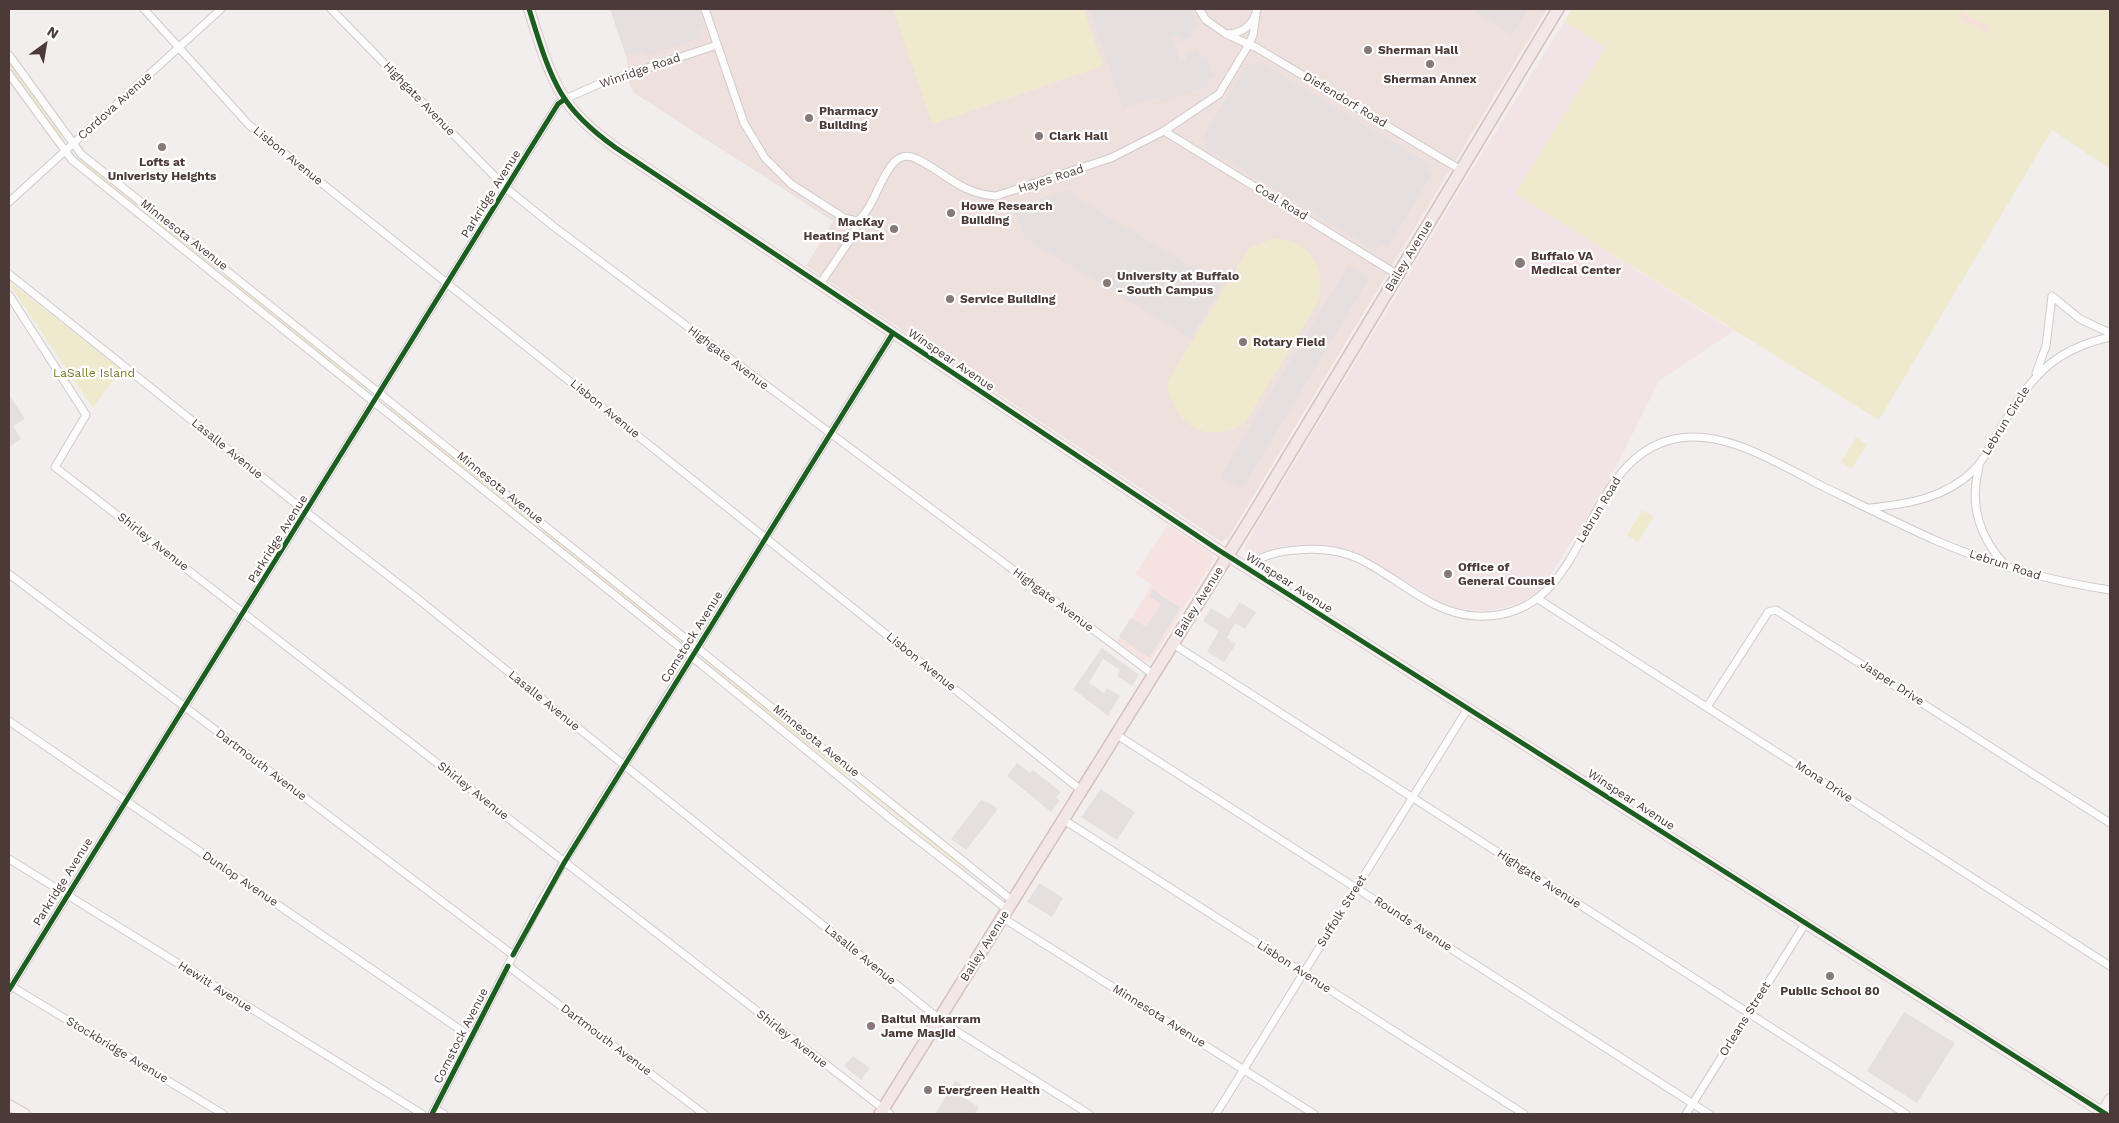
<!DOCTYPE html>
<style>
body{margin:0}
#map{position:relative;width:2119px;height:1123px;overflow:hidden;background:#f3eeee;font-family:"Work Sans",sans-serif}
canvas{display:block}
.frame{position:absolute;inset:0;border:10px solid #4b3a38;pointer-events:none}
.north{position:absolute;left:20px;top:20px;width:50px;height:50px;-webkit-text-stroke:4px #fff;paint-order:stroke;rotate:32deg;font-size:14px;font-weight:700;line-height:20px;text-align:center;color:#4b3a38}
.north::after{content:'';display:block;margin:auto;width:18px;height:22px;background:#4b3a38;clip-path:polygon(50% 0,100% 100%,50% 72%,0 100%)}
</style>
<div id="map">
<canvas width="2119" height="1123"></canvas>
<div class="frame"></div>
<div class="north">N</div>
</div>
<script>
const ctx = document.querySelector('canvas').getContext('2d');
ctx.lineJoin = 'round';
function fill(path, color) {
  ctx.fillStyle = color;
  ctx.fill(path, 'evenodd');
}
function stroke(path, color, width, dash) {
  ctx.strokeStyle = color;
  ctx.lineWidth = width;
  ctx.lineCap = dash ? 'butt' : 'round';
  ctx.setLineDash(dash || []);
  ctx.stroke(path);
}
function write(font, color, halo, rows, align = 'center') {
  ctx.font = font + ' "Work Sans",sans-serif';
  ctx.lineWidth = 4.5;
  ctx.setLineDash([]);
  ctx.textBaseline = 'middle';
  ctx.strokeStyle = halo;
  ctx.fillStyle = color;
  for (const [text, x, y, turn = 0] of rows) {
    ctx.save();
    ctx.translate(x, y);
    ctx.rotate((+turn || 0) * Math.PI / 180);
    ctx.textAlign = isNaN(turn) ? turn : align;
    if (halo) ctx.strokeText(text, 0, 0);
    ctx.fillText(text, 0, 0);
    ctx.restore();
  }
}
fill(new Path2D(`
 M1168 525 1211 554 1214 559 1151 661 1145 662 1117 641 1152 585 1135 574Z`), '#f6e2e1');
fill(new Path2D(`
 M610 9H1547L1228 538 1222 542 806 266 833 221 634 93 629 84 627 59Z`), '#eee0dd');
fill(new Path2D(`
 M1564 22 1606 47 1515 194 1734 331 1659 381 1612 475 1596 503 1541 590 1522 602 1490 611H1479L1456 608 1436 600 1363 556 1337 548 1303 545 1282 546 1254 555H1250L1245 548 1248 540 1465 181Z`), '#f2e3e7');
fill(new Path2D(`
 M893 9H1084L1103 66 932 124Z
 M1572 9H2110V169L2052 130 1879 420 1515 194 1606 47 1564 22Z
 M9 62 63 135 62 137H60L9 67Z
 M77 157H80L216 266V269H214L77 160Z
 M1272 239C1310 238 1326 266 1319 301L1244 424C1205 445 1173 425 1167 382L1249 248Z
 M228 275 364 385V387L362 388 226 278 225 276Z
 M11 283 121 369 93 408 9 284Z
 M388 406H391L532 519V522H530L389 409Z
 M1856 437 1867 444 1852 469 1841 462Z
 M1642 510 1654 517 1638 542 1627 535Z
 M543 529 685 642V645H683L542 532Z
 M706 659 848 772V775H845L705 662Z
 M858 782H860L969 870V872H967L858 785Z`), '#efeace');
fill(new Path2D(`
 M1962 9 1967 15 1989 27V33L1985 34 1974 25 1965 24 1959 16Z`), '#f7e0d9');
fill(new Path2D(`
 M610 9H699L705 28 699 31 701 38 646 56 643 50 626 55Z
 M1090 9H1190L1197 28 1190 30 1193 37 1180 42 1178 36 1172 38 1180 62 1187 60 1185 54 1197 50 1200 57 1206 56 1214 77 1207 80 1209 86 1160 103 1159 99 1155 97 1123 108Z
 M1477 9H1528L1512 35 1475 13Z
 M1258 61 1429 164 1426 170 1432 174 1387 248 1380 244 1376 251 1206 148 1210 141 1203 137 1248 63 1254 66Z
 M1071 189 1074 196 1222 285 1190 338 1025 238 1014 208Z
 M1348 266 1369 278 1242 489 1220 477Z
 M10 396 25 419 13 426 21 439 9 447V429L11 427 9 423V397Z
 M1153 590 1180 608 1149 658 1119 636 1131 618 1146 627 1161 604 1149 596Z
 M1240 602 1256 612 1245 629 1235 623 1227 638 1236 644 1224 662 1207 652 1219 631 1203 621 1211 608 1229 619Z
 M1102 648 1139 675 1132 686 1117 676 1120 670 1103 659 1089 683 1104 693 1107 688 1120 696 1108 716 1073 689Z
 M1017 763 1030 773 1033 770 1061 792 1056 797 1060 801 1051 812 1007 776Z
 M1101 789 1135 812 1117 840 1081 817Z
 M981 800 991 804 998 809 966 850 951 839Z
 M1039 883 1063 898 1052 917 1027 902Z
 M1904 1012 1955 1043 1917 1103 1867 1071Z
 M853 1056 870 1068 861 1080 844 1066Z
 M955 1081 962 1085 957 1094 979 1107 975 1114H935Z`), '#e5dfdf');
const street = new Path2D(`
 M144 9 249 125 1082 791
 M331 9 506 188 553 226 1154 675
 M705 9 744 123 765 158 791 184 844 218 857 221C879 207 885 142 917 159 946 173 961 194 996 196L1111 158 1164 131 1219 94 1249 44 1253 35 1256 15
 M1199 9 1206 20 1226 34C1242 34 1254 25 1257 9
 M1226 34 1257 48 1461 170
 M9 55 81 154 1013 901
 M9 74 72 160 697 661 892 820 1008 910
 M1164 131 1398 275
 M9 202 221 9
 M9 274 306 512 413 595 948 1026 1089 1114
 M820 284 854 234 857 221
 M9 295 86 415 55 467 890 1114
 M2052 296 2080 319 2110 333
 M2036 373 2046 346 2052 296
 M1979 467C1969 505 1980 539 2007 567
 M1870 508C1908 504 1946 498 1974 470 1985 459 1991 444 1999 431 2030 380 2048 351 2110 337
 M1245 567C1261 556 1278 551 1297 550 1320 548 1345 551 1365 562 1402 581 1433 614 1476 616 1593 622 1576 461 1674 439 1725 428 1780 465 1824 487 1861 505 1899 524 1937 541 1993 565 2050 581 2110 590
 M9 574 513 955
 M1538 599 2110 966
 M1173 644 1906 1114
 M1707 707 1765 617 1768 612 1776 610 2110 823
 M9 721 471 1037
 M1117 735 1709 1114
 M1064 820 1524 1114
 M9 859 422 1114
 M1003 918 1314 1114
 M508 966 704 1114
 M11 986 223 1114
 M9 990 558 104 565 99 599 84 717 45
 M435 1109 444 1114
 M432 1114 538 907 561 867 893 333
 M1216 1114 1468 708
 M1686 1114 1805 924`);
const secondary = new Path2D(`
 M529 9C538 37 546 67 561 93 574 115 595 133 616 148L1217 549 2102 1112
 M9 1105 25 1114
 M2101 1114 2110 1099`);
const primary = new Path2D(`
 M880 1114 1253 515 1558 9`);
stroke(street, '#d0caca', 9);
stroke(secondary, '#d8cbc9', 12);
stroke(primary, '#d6bfbb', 14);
stroke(street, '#fdfcfc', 7);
stroke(secondary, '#f7f2f1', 10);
stroke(primary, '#f2e7e6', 11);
stroke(new Path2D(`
 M529 9C538 37 546 67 561 93 574 115 595 133 616 148L1217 549 2106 1114
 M513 955 564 863 893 333
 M9 990 558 104 565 99
 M432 1114 508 966`), '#1b5e20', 5);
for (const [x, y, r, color] of [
 [1368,50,5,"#867978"],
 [1430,64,5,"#867978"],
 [809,118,5,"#867978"],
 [1039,136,5,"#867978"],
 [162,147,5,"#867978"],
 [951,213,5,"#867978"],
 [894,229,5,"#867978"],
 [1520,263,6,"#867978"],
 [1107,283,5,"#867978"],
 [950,299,5,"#867978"],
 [1243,342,5,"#867978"],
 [1448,574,5,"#867978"],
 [1830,976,5,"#867978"],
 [871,1026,5,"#867978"],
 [928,1090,5,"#867978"]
]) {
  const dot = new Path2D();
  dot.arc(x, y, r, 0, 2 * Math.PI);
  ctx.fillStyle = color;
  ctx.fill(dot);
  stroke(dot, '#fff', 2);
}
write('bold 12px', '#4b3a38', '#fff', [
 ["Sherman Hall",1378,50],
 ["Sherman Annex",1430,79,"center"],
 ["Pharmacy",819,111],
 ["Building",819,125],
 ["Clark Hall",1049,136],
 ["Lofts at",162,162,"center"],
 ["Univeristy Heights",162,176,"center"],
 ["Howe Research",961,206],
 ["Building",961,220],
 ["MacKay",884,222,"right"],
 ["Heating Plant",884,236,"right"],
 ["Buffalo VA",1531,256],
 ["Medical Center",1531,270],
 ["University at Buffalo",1117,276],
 ["- South Campus",1117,290],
 ["Service Building",960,299],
 ["Rotary Field",1253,342],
 ["Office of",1458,567],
 ["General Counsel",1458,581],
 ["Public School 80",1830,991,"center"],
 ["Baitul Mukarram",881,1019],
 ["Jame Masjid",881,1033],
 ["Evergreen Health",938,1090]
], 'left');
write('12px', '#4b3a38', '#fff', [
 ["Winridge Road",640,71,-19],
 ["Highgate Avenue",419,99,46],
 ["Diefendorf Road",1345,100,31],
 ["Cordova Avenue",115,106,-42],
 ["Lisbon Avenue",288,156,39],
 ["Hayes Road",1051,179,-18],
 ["Parkridge Avenue",491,194,-58],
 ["Coal Road",1281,202,31],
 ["Minnesota Avenue",184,235,38],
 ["Bailey Avenue",1409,256,-59],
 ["Highgate Avenue",728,358,37],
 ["Winspear Avenue",951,360,34],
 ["Lisbon Avenue",605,409,39],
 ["Lebrun Circle",2006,421,-58],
 ["Lasalle Avenue",227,449,39],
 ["Minnesota Avenue",500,488,39],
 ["Lebrun Road",1599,510,-59],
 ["Parkridge Avenue",278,539,-58],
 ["Shirley Avenue",153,542,38],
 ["Lebrun Road",2005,565,18],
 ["Winspear Avenue",1289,583,33],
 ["Highgate Avenue",1053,600,37],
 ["Bailey Avenue",1199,602,-58],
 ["Comstock Avenue",692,637,-58],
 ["Lisbon Avenue",921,662,39],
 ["Jasper Drive",1892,683,33],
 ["Lasalle Avenue",544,701,39],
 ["Minnesota Avenue",816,741,39],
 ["Dartmouth Avenue",261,765,37],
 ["Mona Drive",1824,782,33],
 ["Shirley Avenue",473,791,38],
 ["Winspear Avenue",1631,800,33],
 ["Dunlop Avenue",240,879,34],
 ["Highgate Avenue",1539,879,33],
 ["Parkridge Avenue",63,882,-58],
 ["Suffolk Street",1342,911,-58],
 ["Rounds Avenue",1413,924,33],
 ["Bailey Avenue",985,946,-58],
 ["Lasalle Avenue",860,955,39],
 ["Lisbon Avenue",1294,967,33],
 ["Hewitt Avenue",215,987,32],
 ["Minnesota Avenue",1159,1016,32],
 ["Orleans Street",1745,1019,-58],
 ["Comstock Avenue",461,1036,-63],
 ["Shirley Avenue",792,1039,38],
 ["Dartmouth Avenue",606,1040,37],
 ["Stockbridge Avenue",117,1050,31]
]);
write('12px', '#757b26', '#fff', [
 ["LaSalle Island",94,373]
]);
</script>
